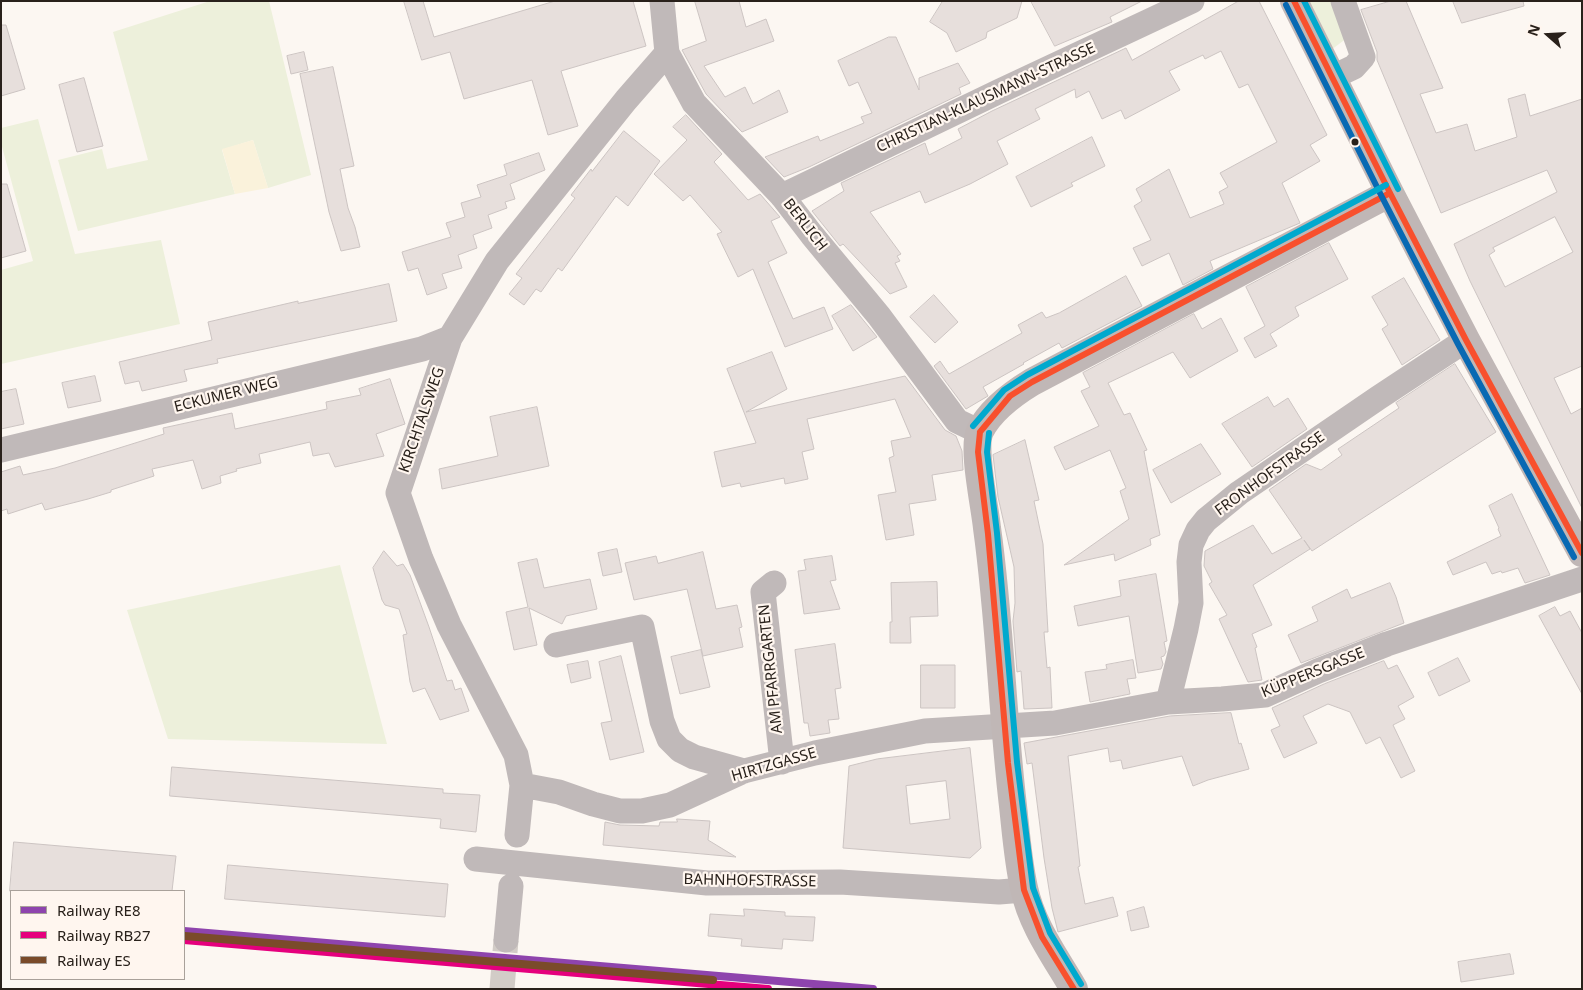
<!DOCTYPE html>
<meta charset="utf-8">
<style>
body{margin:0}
#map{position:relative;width:1583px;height:990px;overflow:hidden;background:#fcf7f2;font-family:"Noto Sans",sans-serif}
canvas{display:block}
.frame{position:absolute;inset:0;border:2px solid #29211b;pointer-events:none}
.legend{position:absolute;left:10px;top:890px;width:175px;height:90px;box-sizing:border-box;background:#fff6ef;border:1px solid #a9a19a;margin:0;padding:6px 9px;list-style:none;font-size:15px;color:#29211b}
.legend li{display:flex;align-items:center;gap:10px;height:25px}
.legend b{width:25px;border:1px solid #a9a19a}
.north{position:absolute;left:1523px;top:10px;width:50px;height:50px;-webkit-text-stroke:4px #fff6ef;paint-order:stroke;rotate:289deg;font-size:14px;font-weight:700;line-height:20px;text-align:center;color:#29211b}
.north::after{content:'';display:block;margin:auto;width:18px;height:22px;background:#29211b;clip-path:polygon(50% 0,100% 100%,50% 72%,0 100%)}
</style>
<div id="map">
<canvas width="1583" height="990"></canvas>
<div class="frame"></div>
<ul class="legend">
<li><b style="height:6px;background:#8e44ad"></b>Railway RE8</li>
<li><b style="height:6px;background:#e5007d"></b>Railway RB27</li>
<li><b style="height:6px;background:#7a4b2a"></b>Railway ES</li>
</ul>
<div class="north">N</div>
</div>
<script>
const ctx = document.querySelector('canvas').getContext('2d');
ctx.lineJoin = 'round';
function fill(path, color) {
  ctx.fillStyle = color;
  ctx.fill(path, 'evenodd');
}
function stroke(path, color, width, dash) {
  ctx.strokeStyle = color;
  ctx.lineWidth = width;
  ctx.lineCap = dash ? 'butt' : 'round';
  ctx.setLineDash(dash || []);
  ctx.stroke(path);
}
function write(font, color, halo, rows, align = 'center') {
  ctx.font = font + ' "Noto Sans",sans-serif';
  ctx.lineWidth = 4.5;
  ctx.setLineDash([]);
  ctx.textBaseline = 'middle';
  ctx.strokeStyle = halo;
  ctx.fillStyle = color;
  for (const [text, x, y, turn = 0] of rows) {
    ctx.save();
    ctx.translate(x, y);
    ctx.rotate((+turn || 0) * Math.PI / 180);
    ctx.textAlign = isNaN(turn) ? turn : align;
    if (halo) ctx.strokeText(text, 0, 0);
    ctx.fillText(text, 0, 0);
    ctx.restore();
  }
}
fill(new Path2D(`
 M210 1H269L311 175 268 188 253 140 222 150 235 194 78 231 58 160 102 149 107 169 148 160 113 32Z
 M1307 1H1332L1347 38 1331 50Z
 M38 119 75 254 161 240 180 324 1 364V270L33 261 1 143V128Z
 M340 565 387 744 168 739 127 610Z`), '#edf0db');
fill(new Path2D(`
 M253 140 268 188 235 194 222 149Z`), '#faf2db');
const building = new Path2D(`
 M404 1H423L434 37 555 1H633L646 46 561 71 578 126 548 135 532 80 464 99 450 52 422 60Z
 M695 1H739L746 27 766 19 774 41 704 66 725 97 745 87 753 104 779 90 788 112 742 132 706 94 682 50 706 41Z
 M943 1H1022L1017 18 987 32 986 38 956 52 947 33 930 22Z
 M1031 1H1142L1110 17 1112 22 1055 46Z
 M1239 1H1259L1327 135 1310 145 1320 161 1282 183 1300 223 1210 261 1213 269 1183 285 1169 253 1142 266 1133 248 1151 240 1134 206 1142 201 1136 189 1169 169 1190 218 1224 204 1219 192 1228 187 1220 173 1277 142 1248 84 1239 88 1221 51 1205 59 1203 55 1169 71 1180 90 1125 119 1121 110 1102 119 1089 91 1076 98 1075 89 1035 109 1040 119 997 141 1008 164 970 184 925 203 920 191 870 212 901 254 897 256 900 261 895 263 907 287 890 294 843 244 840 246 812 211 844 191 841 183 925 143 929 155 962 138 958 129 992 111 1126 48 1132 60Z
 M1391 1H1406L1443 88 1420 94 1436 133 1467 124 1475 151 1517 137 1508 99 1525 94 1530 116 1582 99V366L1554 378 1571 414 1582 408V508L1470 281 1454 244 1557 192 1547 170 1441 213 1377 60V52L1361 10ZM1555 217 1573 252 1505 287 1489 255 1495 251 1493 248Z
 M1453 1H1523L1524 6 1462 23Z
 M1 25H6L25 89 1 96Z
 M889 37H896L919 90V78L958 63 970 83 959 88 961 94 809 167 784 177 765 157 818 136 820 141 864 123 861 117 872 113 858 82 849 86 838 61Z
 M304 52 308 70 291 74 287 56Z
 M333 67 354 166 340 169 348 208 355 227 360 247 341 251 329 212 300 74Z
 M84 78 103 146 77 152 59 85Z
 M686 115 722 154 714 162 748 200 760 194 780 217 771 221 787 253 768 262 793 319 824 307 833 329 785 347 753 269 738 277 717 234 722 232 690 195 683 201 654 174 687 140 673 127Z
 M624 131 660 161 628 206 616 196 562 271 558 268 541 292 536 289 524 305 509 294 522 278 516 274 575 198 571 195 591 169 592 171Z
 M1092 137 1105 166 1071 183 1073 186 1031 207 1016 177Z
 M539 153 545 170 510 184 515 199 505 202 507 208 488 215 492 228 473 235 477 248 458 255 462 268 442 274 447 288 427 295 418 268 408 271 402 252 451 237 446 223 465 217 461 203 481 197 477 185 507 175 504 165Z
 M1 184H7L26 251 1 258Z
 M1329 243 1348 279 1295 307 1299 316 1270 334 1277 346 1255 358 1244 338 1265 326 1246 287Z
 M1126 276 1142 306 1062 348 1059 343 1023 363 1024 364 983 387 988 396 966 409 934 366 940 361 949 374 1022 333 1018 325 1042 312 1046 318 1059 313Z
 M1404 278 1440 340 1402 365 1382 329 1388 325 1372 297Z
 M389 284 397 321 217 359 218 363 184 370 187 381 142 391 139 381 125 384 119 362 212 340 208 322 298 301V303Z
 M934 295 958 322 935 343 910 317Z
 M851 305 877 337 853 351 832 316Z
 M1194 314 1202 329 1221 318 1238 351 1190 378 1173 352 1108 383 1124 415 1130 413 1147 450 1144 451 1160 535 1150 539 1151 545 1115 561 1114 554 1064 565 1129 519 1120 491 1126 488 1110 450 1065 470 1054 447 1099 426 1081 391 1090 387 1083 373Z
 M772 352 787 389 746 412 905 376 945 430 956 436 962 451 963 470 932 475 936 500 909 504 914 535 886 540 878 495 896 492 889 458 894 456 891 441 911 437 895 399 807 419 814 449 802 452 808 479 785 484 784 478 741 487 740 483 722 487 714 452 756 443 727 369Z
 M1455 364 1496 432 1312 551 1304 540 1310 549 1253 585 1272 625 1252 634 1257 647 1255 648 1262 680 1248 682 1219 619 1227 615 1209 584 1212 582 1204 566 1205 551 1253 525 1272 554 1302 538 1269 490 1306 464 1321 470 1342 455 1338 449 1399 408 1396 403Z
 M95 376 101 401 68 408 62 383Z
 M390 379 405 424 376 434 384 456 335 467 329 453 313 456 310 442 259 454 261 463 236 469 237 471 220 476 221 483 202 489 193 460 152 469 154 476 111 490V492L88 499 45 510 42 503 8 514 7 509 1 511V472L20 466 23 475 55 468 164 434 163 428 232 413 235 429 327 409 326 402 361 395 359 389Z
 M16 389 24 424 1 429V392Z
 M1268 397 1274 407 1288 398 1307 429 1252 467 1222 424Z
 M537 407 549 466 442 489 439 469 498 456 490 417Z
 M1025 440 1039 500 1034 501 1043 544 1048 632H1044L1047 668 1050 667 1052 708 1024 709 1021 671 1017 672 1013 621 1015 603 1014 567 998 497 993 455Z
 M1201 444 1221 474 1171 503 1153 470Z
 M1512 494 1550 575 1525 583 1518 568 1502 573 1501 571 1492 574 1486 562 1453 575 1447 562 1501 536 1498 529 1499 528 1489 506Z
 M617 549 622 572 603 576 598 553Z
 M384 551 397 566 403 564 410 575 429 627 447 681 452 680 455 690 461 688 469 711 440 720 425 688 413 692 410 682 403 635 407 634 399 609 385 605 382 600 373 568Z
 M703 552 716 609 737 605 742 627 739 628 743 647 703 656 687 589 634 600 625 563 656 556 658 563Z
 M832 556 836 580 830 581 840 609 804 614 798 571 806 570 804 560Z
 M537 559 544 588 590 579 597 609 566 616 562 624 529 608 537 645 514 650 506 612 528 607 518 563Z
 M1156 574 1167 641 1164 642 1166 652 1164 656 1161 657 1163 664 1161 669 1138 673 1129 616 1078 626 1074 606 1121 596 1119 581Z
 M937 582 938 616 910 617 911 643H890V622H892L891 583Z
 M1390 583 1396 597 1404 623 1301 663 1288 635 1318 621 1312 607 1347 589 1351 598Z
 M1555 607 1560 616 1570 611 1582 633V694L1539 616Z
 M835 644 841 688 835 689 839 719 828 720 830 733 810 736 808 723H804L795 650Z
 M701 650 710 687 680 694 671 657Z
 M621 656 644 752 610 760 601 723 612 721 599 662Z
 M1458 658 1470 681 1439 696 1428 673Z
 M1133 660 1136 678 1127 679 1130 694 1090 702 1085 672 1107 669 1106 665Z
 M588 661 591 678 571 683 567 665Z
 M1384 661 1388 669 1397 665 1414 697 1398 706 1405 719 1393 725 1415 771 1401 778 1380 737 1366 744 1350 712 1328 704 1303 716 1317 743 1284 758 1271 730 1280 726 1272 708 1324 684Z
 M921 665H955V708H921Z
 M1231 713 1239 744 1241 743 1249 769 1208 780 1193 786 1182 756 1123 769 1121 760 1110 762 1108 748 1068 756 1080 866 1078 867 1085 904 1113 897 1118 916 1058 932 1052 908 1044 858 1032 763 1027 764 1024 743 1170 716Z
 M970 748 981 848 970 858 843 848 849 766 877 759ZM946 781 950 819 910 824 906 786Z
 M172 767 443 789V793L480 795 476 832 440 828 441 819 170 796Z
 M677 819 710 821 708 840 736 857 603 845 605 822 620 825 659 826 660 822H677Z
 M14 842 176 856 172 891H10Z
 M228 865 448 884 445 917 225 899Z
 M1144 907 1149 927 1131 931 1127 912Z
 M744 909 785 912V916L815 917 813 941 783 939 782 949 741 946 742 939 708 936 710 914 744 916Z
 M1510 954 1514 974 1461 982 1458 962Z`);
fill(building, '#e7dfdc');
stroke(building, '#ccc4c2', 1);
stroke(new Path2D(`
 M502 989 506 940`), '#d2ccc7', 25, [25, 12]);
stroke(new Path2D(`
 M662 1 667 53 694 103 782 196 812 235 879 316 957 421 980 432
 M1333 77 1354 67 1363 57 1343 1
 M782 196 1000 91 1192 1
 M1 450 422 349 450 338
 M774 583 763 592 782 762
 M556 645 642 627 662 721 669 739 680 750 694 757 744 771
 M1168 702 1186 629 1191 603 1189 562 1191 545 1198 530 1206 520 1239 493 1378 398 1466 340
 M522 785 559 792 593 804 620 811H642L670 805 744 771 815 753 925 731 1055 723 1168 702 1222 699 1265 695 1318 671 1387 644 1582 579
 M517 835 522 785 516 755 449 625 421 559 398 493 450 338 497 261 626 100 667 53
 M476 859 707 883 840 882 999 892 1024 890
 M506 940 511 886`), '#c0b9b9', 25);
stroke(new Path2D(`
 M1294 1 1390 193 1466 340 1582 553
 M1074 989C1055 956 1032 926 1024 888 1018 861 1016 833 1013 806 1002 713 1000 620 987 528 985 507 972 448 980 431 990 411 1014 393 1032 382L1390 193`), '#c0b7b6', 28);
stroke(new Path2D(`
 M1294 1 1390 193 1466 340 1582 553
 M980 432 978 452 988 534 1008 763 1024 890 1042 937 1074 989
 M980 432 1010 396 1032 382 1390 193`), '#f8502d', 6);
stroke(new Path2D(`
 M1286 5 1382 197 1458 344 1574 557`), '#0869b3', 6);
stroke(new Path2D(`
 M1304 1 1398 189
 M973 426 1004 390 1027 375 1386 185
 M989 433 987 452 997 533 1017 762 1033 888 1050 933 1081 984`), '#00a9ce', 6);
stroke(new Path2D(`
 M184 931 873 989`), '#8e44ad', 8);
stroke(new Path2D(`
 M184 940 768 989`), '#e5007d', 8);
stroke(new Path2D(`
 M185 936 713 980`), '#7a4b2a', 8);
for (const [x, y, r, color] of [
 [1355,142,4.5,"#29211b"]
]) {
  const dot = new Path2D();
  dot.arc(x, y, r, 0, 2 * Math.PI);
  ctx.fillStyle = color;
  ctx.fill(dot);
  stroke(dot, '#fff6ef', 2);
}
write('15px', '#29211b', '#fff6ef', [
 ["CHRISTIAN-KLAUSMANN-STRASSE",986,98,-25],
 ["BERLICH",805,225,52],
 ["ECKUMER WEG",226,395,-14],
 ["KIRCHTALSWEG",422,420,-71],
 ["FRONHOFSTRASSE",1270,474,-36],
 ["AM PFARRGARTEN",771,669,-96],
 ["KÜPPERSGASSE",1313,673,-22],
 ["HIRTZGASSE",774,765,-16],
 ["BAHNHOFSTRASSE",750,881,1]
]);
</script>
